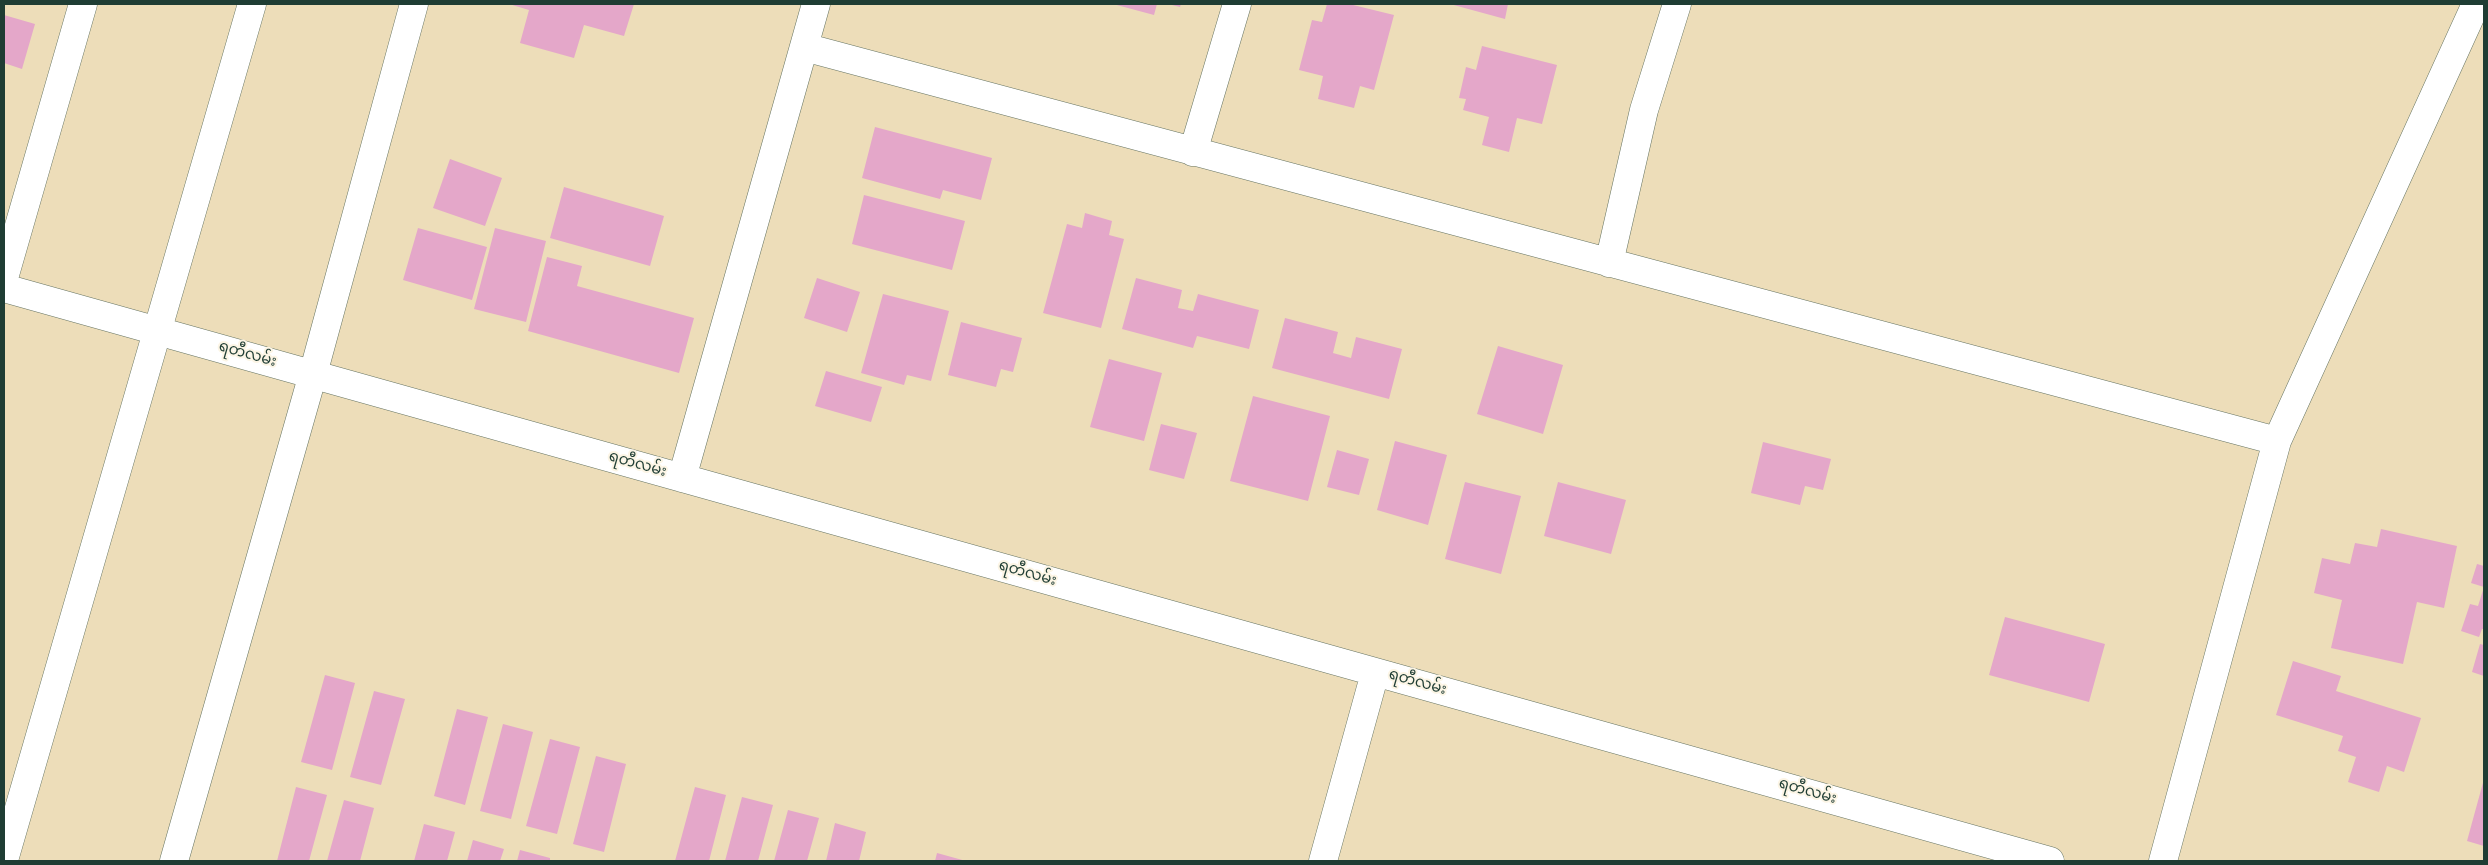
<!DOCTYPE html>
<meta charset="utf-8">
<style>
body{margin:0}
#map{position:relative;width:2488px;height:865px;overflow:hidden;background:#edddb9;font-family:Dekko,sans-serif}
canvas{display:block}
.frame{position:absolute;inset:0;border:5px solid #1f3d34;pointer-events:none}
</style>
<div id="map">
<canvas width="2488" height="865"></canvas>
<div class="frame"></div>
</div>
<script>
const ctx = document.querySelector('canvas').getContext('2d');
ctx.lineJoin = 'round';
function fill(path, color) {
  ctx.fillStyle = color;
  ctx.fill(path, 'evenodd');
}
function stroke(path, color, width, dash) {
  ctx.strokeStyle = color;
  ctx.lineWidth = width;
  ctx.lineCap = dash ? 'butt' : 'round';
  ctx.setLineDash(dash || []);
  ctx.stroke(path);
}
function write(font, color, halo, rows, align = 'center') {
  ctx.font = font + ' Dekko,"Noto Sans Myanmar",sans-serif';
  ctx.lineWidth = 4;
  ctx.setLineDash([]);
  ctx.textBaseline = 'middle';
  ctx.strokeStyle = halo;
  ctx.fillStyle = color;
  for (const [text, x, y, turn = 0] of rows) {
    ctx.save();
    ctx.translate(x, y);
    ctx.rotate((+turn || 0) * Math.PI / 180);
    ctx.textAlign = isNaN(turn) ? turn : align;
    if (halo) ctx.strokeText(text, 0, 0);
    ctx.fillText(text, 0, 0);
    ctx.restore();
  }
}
fill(new Path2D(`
 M509 4H634L624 36 584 25 574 58 520 43 529 10Z
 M1113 4H1157L1154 15Z
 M1168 4H1181L1180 7Z
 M1327 4H1349L1394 15 1374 90 1360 86 1354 108 1318 99 1323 76 1299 70 1312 20 1322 22Z
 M1450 4H1508L1505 19Z
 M4 15 35 24 22 69 4 63Z
 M1482 46 1557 65 1542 124 1517 118 1509 152 1482 145 1489 117 1463 110 1466 99 1459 98 1466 67 1476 70Z
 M875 127 992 158 981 200 943 190 940 199 862 178Z
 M450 159 502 178 485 226 433 208Z
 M564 187 664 216 650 266 550 238Z
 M864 195 965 221 952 270 852 244Z
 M1085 213 1112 221 1109 235 1124 239 1101 328 1043 313 1067 224 1082 228Z
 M418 228 487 247 472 300 403 280Z
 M495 228 546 241 526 322 474 309Z
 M547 257 582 266 577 286 694 318 679 373 528 331Z
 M817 278 860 292 847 332 804 318Z
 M1136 278 1182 290 1178 308 1193 311 1198 294 1259 310 1249 349 1197 336 1193 348 1122 329Z
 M883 294 949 311 931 381 907 375 904 385 861 373Z
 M1285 318 1338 332 1333 353 1351 358 1356 337 1402 349 1389 399 1272 368Z
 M961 322 1022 338 1013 372 1001 369 996 387 948 375Z
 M1498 346 1563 365 1543 434 1477 414Z
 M1109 359 1162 373 1144 441 1090 427Z
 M826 371 882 387 871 422 815 406Z
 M1253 396 1330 416 1308 501 1230 481Z
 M1161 424 1197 433 1184 479 1149 470Z
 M1395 441 1447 455 1428 525 1377 510Z
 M1763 442 1831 459 1823 490 1805 486 1800 505 1751 493Z
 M1337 450 1369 459 1359 495 1327 487Z
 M1465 482 1521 496 1501 574 1445 559Z
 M1558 482 1626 500 1611 554 1544 536Z
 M2381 529 2457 546 2444 608 2417 602 2403 664 2331 648 2342 600 2314 593 2322 558 2350 564 2355 543 2377 547Z
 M2477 564 2484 566V629H2482L2479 637 2461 631 2470 604 2478 606 2484 587 2471 583Z
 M2005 617 2105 644 2089 702 1989 675Z
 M2480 644 2484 645V676L2472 672Z
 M2293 661 2341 676 2336 691 2421 718 2404 772 2387 766 2379 792 2348 782 2356 757 2338 751 2343 736 2276 715Z
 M325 675 355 683 332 770 301 762Z
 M374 691 405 699 381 785 350 777Z
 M457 709 488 717 465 805 434 796Z
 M503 724 533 732 511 819 480 811Z
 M550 739 580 747 557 834 526 826Z
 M596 756 626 764 604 852 573 844Z
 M2484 779V846L2467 841Z
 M296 787 327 795 309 861H277Z
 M695 787 726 795 709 861H675Z
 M742 797 773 805 758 861H725Z
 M344 800 374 808 360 861H327Z
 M788 810 819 818 807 861H774Z
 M835 823 866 832 859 861H826Z
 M424 824 455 832 447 861H414Z
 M473 840 504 849 500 861H467Z
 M520 850 550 858V861H517Z
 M937 853 966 861H935Z`), '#e4a7c9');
const minor = new Path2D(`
 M804 47 2277 441
 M1193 152 1237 4
 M1609 263 1644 110 1677 4
 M4 278 83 4
 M4 288 2050 861
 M682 478 816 4
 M4 860 252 4
 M174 861 313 374 414 4
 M1323 861 1375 673
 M2163 861 2277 441 2476 4`);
stroke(minor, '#677563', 29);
stroke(minor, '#fff', 28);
write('15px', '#1f3d34', '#fcf5e5', [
 ["ရတီလမ်း",247,356,16],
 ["ရတီလမ်း",637,466,16],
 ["ရတီလမ်း",1027,575,16],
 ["ရတီလမ်း",1417,684,16],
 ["ရတီလမ်း",1807,793,16]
]);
</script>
